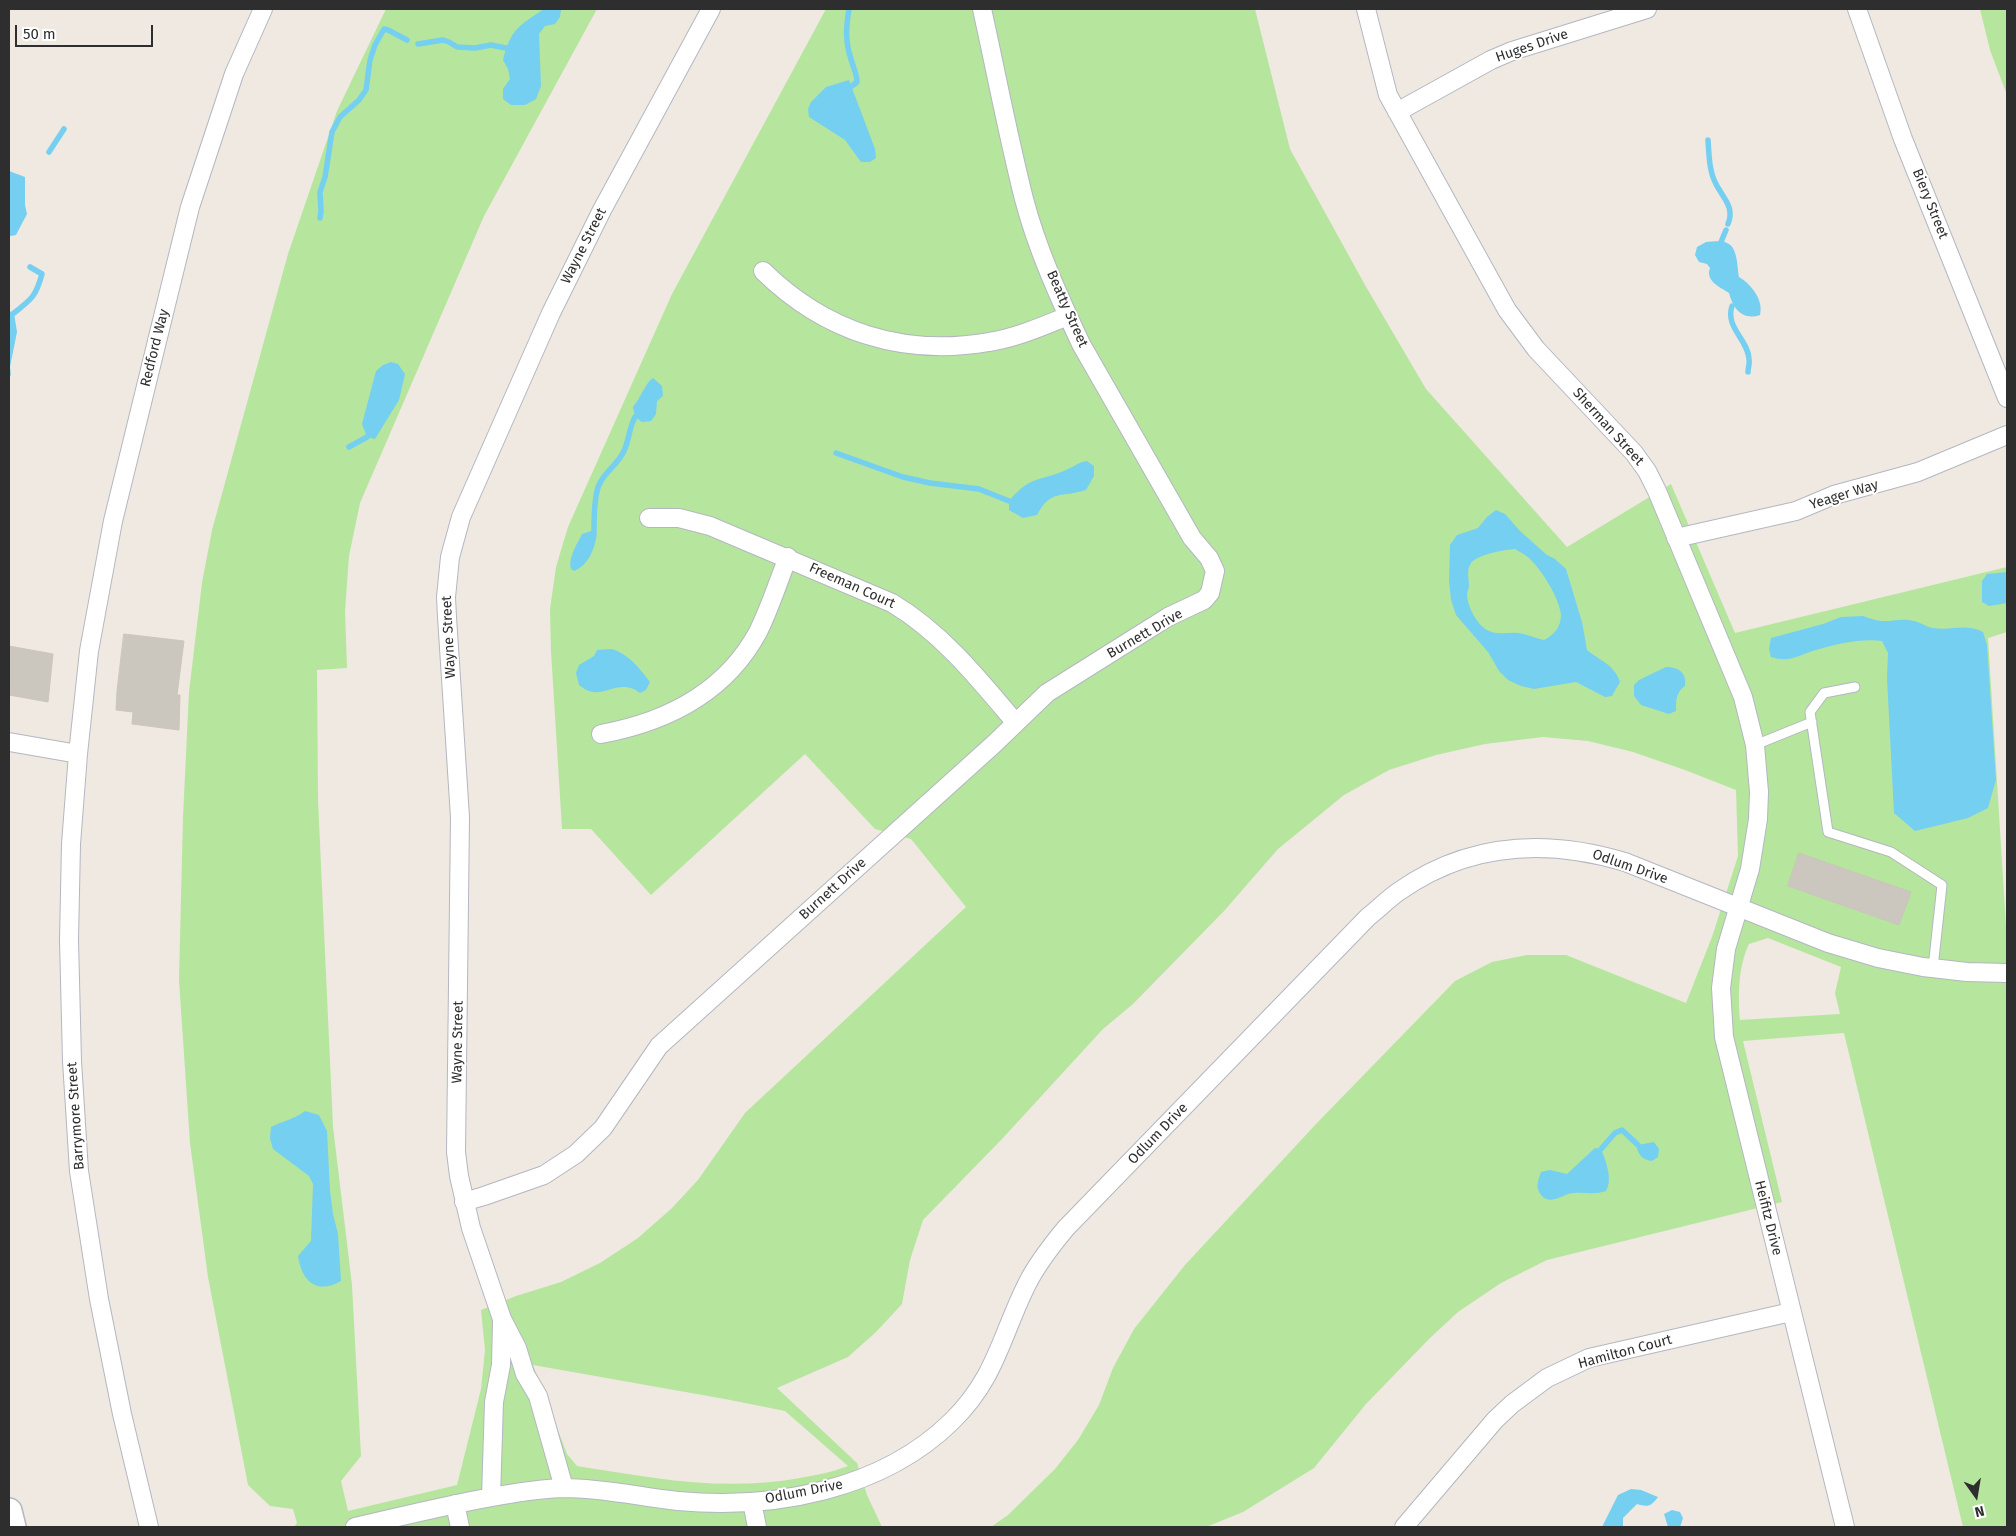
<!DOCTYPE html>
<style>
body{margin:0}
#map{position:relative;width:2016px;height:1536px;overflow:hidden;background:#efe9e1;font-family:"Fira Sans",sans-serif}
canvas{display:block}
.frame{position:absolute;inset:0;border:10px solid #2e2e2e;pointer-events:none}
.north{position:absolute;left:1951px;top:1471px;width:50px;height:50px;-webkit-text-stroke:4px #fff;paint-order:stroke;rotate:167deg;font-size:14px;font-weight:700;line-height:20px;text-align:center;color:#2e2e2e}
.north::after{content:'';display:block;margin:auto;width:18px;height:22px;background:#2e2e2e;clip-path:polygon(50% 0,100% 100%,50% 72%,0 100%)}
.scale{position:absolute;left:15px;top:25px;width:138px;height:22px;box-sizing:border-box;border:2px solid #2e2e2e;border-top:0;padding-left:6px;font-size:15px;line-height:18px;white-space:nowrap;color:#2e2e2e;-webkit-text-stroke:4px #fff;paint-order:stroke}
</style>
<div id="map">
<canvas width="2016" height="1536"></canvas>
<div class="frame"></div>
<div class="north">N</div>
<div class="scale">50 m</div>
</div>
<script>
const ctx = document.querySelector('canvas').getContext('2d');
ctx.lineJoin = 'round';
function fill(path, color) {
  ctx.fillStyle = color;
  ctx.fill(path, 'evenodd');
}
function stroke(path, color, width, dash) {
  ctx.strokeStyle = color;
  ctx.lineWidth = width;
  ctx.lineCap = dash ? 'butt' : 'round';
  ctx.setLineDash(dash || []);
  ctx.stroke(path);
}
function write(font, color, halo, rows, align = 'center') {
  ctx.font = font + ' "Fira Sans",sans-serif';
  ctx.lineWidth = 4;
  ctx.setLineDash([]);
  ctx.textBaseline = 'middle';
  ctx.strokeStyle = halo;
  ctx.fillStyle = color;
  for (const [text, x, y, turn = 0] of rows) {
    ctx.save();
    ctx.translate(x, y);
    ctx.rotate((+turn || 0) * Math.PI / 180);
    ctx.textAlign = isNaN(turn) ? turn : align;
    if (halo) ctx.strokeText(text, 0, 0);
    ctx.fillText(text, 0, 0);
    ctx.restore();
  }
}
fill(new Path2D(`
 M386 9H597L484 216 360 503 349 556 345 611 347 668 317 670 318 800 333 1127 352 1285 361 1456 341 1481 348 1511 457 1485 481 1389 485 1350 481 1310 516 1296 561 1282 600 1263 638 1238 672 1208 698 1180 745 1113 966 907 911 839 875 829 805 754 651 895 591 829H562L551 651 550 609 556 567 568 527 672 294 826 9H1255L1290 149 1365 285 1426 389 1567 547 1671 484 1735 633 2007 567V632L1988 638 2007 942V1527H1963L1844 1033 1743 1041 1782 1202 1547 1260 1501 1283 1458 1312 1429 1339 1366 1404 1314 1468 1243 1512 1206 1527H991L1008 1515 1055 1469 1078 1440 1099 1405 1113 1368 1134 1329 1185 1265 1317 1123 1455 981 1492 962 1527 955H1566L1686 1003 1712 937 1738 856 1736 790 1685 770 1633 752 1588 741 1543 737 1485 744 1436 755 1389 770 1344 795 1278 849 1224 911 1133 1004 1103 1029 1002 1139 923 1220 910 1260 902 1304 876 1332 848 1357 777 1388 857 1463 867 1495 882 1527H294L297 1523 293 1509 270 1506 248 1485 208 1277 190 1143 179 980 183 817 189 692 202 583 212 530 288 254 337 111ZM1768 938 1841 967 1835 993 1840 1014 1740 1020C1738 995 1738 967 1749 944ZM533 1365 725 1399 785 1411 848 1466C833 1472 816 1475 800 1478 722 1492 653 1478 577 1466L567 1454Z
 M1980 9H2007V95L1990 50Z`), '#b6e59e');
fill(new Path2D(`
 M544 9 561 10 560 17 555 24 545 26 539 34 541 86 536 99 525 105H511L503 99V89L510 79 508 69 503 60C511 28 519 26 544 9Z
 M849 80 875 149 876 158 870 162H861L845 140 809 117 808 109 811 102 826 87Z
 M9 171 25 177V205L27 214 16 235 11 236 9 235Z
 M1706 242C1712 242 1722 240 1727 243 1738 247 1737 267 1739 277 1751 284 1764 300 1760 315 1742 321 1733 308 1729 293 1720 287 1705 281 1710 268L1707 264 1699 262 1695 255 1697 247Z
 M9 311 14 313 17 332 10 367 11 375 9 377Z
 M391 362 398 364 405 374 399 400 375 439 367 437 362 424 376 371 383 365Z
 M653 378 662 386 663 396 657 401 656 414 651 421 642 422 635 417 633 407C640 399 646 382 653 378Z
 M1087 461 1094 466V476L1086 490C1061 498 1051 489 1037 515L1023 518 1009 510V501C1031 474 1041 482 1068 469 1075 466 1079 462 1087 461Z
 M1496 510 1505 514 1520 531 1547 555 1555 559 1566 569 1582 622 1587 650C1600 661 1614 664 1620 682L1612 696 1605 697 1576 682 1534 689 1521 686 1508 680 1499 671 1488 652 1456 615 1451 600 1449 581 1450 545 1457 535 1478 528 1487 517ZM1515 549C1518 551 1522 553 1525 555 1539 564 1560 599 1561 615 1561 627 1554 635 1544 640 1535 638 1527 634 1518 633 1506 632 1494 636 1484 628 1475 621 1467 605 1467 594 1467 591 1469 589 1469 586 1469 579 1466 570 1471 563 1479 554 1503 550 1515 549Z
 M594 530 597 533C595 548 589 565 574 571L571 569C568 558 577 544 582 534Z
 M2007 572V603L1989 606 1982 602V581L1987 574Z
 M1863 616C1869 618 1877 621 1883 621 1894 621 1902 618 1914 621 1920 622 1926 627 1933 628 1951 631 1966 623 1983 632L1987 645 1996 780 1988 808 1968 818 1915 831 1894 813 1887 678 1888 653 1882 641C1863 638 1835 644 1816 650 1798 655 1791 663 1771 657L1769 649 1771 638 1823 624 1841 617Z
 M612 649C630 655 639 668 650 682L646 690 640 693C620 678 606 697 589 691 586 690 582 687 579 685L576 673 579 665 594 656 597 650Z
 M1666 667C1679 667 1687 673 1685 686 1676 692 1676 700 1676 711L1669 714 1641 705 1634 696V685L1639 680Z
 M305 1111 319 1115 327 1131 330 1191 333 1214 338 1234 341 1281C316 1295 302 1281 298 1256L311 1241 313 1184 309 1176 273 1149 270 1138 271 1127C283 1121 295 1119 305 1111Z
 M1654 1142 1659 1149 1658 1157 1652 1161C1644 1160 1640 1157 1637 1149L1638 1145Z
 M1595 1148 1601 1149C1606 1161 1613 1180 1606 1191 1595 1195 1585 1192 1574 1193 1563 1193 1551 1207 1541 1195 1535 1187 1538 1181 1541 1172L1550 1170 1567 1174Z
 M1631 1489 1641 1490 1658 1497C1651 1507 1647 1507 1637 1504L1623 1518V1527H1602L1618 1495Z
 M1672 1510 1680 1512 1683 1518 1680 1527H1668L1664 1514Z`), '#75cff0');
stroke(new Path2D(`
 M849 9C846 27 845 42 851 59 853 67 857 74 857 82L852 86
 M418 44 443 40 449 42 457 47 475 48 491 45 506 48
 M1708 140C1709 154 1709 171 1716 184 1723 198 1735 207 1728 224
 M49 152 64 129
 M320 218 321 211 320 192 325 177 332 132 340 117 359 100 366 90 370 60 375 45 384 29 388 30 407 40
 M1721 242 1726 230
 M1732 306C1725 328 1748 339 1749 359 1750 363 1748 368 1748 372
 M14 313C32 299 36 296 42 274L30 267
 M349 447 367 437
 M836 453 903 477 930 483 979 489 1009 501
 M594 530C594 518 594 493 600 483 606 471 618 464 624 451 629 440 629 428 635 417
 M1601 1149 1615 1133 1622 1130 1638 1145`), '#75cff0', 5.5);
const building = new Path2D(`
 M124 634 184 641 177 695H180L179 730 132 724 133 712 116 710 117 691Z
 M9 646 53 654 48 702 9 695Z
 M1799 853 1911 892 1899 925 1788 886Z`);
fill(building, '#cbc7bf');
stroke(building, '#cbc5ba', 1);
const lane = new Path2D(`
 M1855 687 1824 693 1810 712 1828 832 1891 852 1942 885 1933 968
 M1755 745 1812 722`);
const street = new Path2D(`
 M1366 9 1388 95 1507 310 1536 349 1634 453 1647 471 1657 491 1743 697 1755 745 1759 792 1758 819 1750 869 1726 949 1721 988 1724 1037 1845 1527
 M1857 9 1903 139 2007 398
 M1397 112 1491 60 1512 51 1647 9
 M763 271C825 332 903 357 989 342 1016 338 1043 326 1068 316
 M649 518H679L710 526 892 603C942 633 978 678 1015 722
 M1676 538 1796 511 1834 495 1918 472 2007 435
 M601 734C666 722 725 693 758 632 770 608 778 582 788 557
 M9 742 78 754
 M464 1202 484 1196 544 1175 576 1154 603 1128 659 1046 994 744 1047 693 1168 617 1204 600 1210 593 1215 571 1209 558 1192 538 1081 344C1059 297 1037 249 1024 199 1008 136 996 72 982 9
 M564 1488 538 1396 525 1374 517 1348 502 1319 471 1228 459 1176 456 1152 460 817 447 617 446 597 450 557 461 517 551 313 602 210 711 9
 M491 1497 494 1402 501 1365 502 1322
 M752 1502 757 1527
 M455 1504 460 1527
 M149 1527 122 1414 99 1299 79 1171 72 1061 69 940 71 844 78 754 89 651 113 521 173 276 190 207 234 74 263 9
 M355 1527C393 1518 432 1509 471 1501 502 1495 533 1489 564 1488 603 1488 640 1497 678 1501 773 1510 882 1490 952 1421 996 1378 1001 1336 1027 1284 1037 1264 1051 1246 1066 1228L1368 917C1378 909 1387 900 1398 892 1467 843 1545 838 1625 862L1828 943 1878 958 1923 967 1967 972 2007 973
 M1404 1527 1495 1420 1512 1404 1547 1378 1589 1358 1791 1312`);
const secondary = new Path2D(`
 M9 1511 13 1527`);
stroke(lane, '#b4b7c1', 11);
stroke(street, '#b4b7c1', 20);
stroke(secondary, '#b4b7c1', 28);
stroke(lane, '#fff', 9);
stroke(street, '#fff', 18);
stroke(secondary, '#fff', 25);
write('14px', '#2e2e2e', '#fff', [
 ["Huges Drive",1532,46,-19],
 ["Biery Street",1930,204,68],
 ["Wayne Street",584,246,-63],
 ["Beatty Street",1067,309,66],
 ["Redford Way",155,348,-76],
 ["Sherman Street",1608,427,48],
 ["Yeager Way",1844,495,-17],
 ["Freeman Court",852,586,24],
 ["Burnett Drive",1145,634,-30],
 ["Wayne Street",449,637,-93],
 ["Odlum Drive",1630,867,19],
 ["Burnett Drive",833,889,-42],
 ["Wayne Street",458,1042,-89],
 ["Barrymore Street",76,1116,-94],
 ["Odlum Drive",1158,1134,-46],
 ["Heifitz Drive",1768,1218,76],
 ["Hamilton Court",1625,1352,-15],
 ["Odlum Drive",804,1492,-11]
]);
</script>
